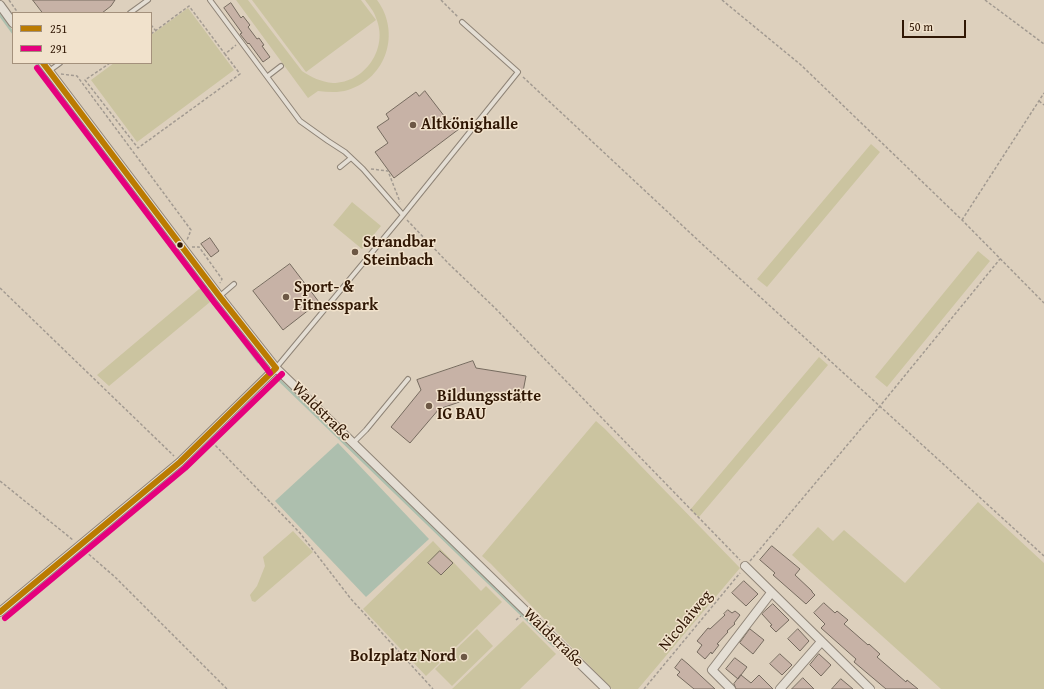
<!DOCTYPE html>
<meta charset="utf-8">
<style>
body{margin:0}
#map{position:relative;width:1044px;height:689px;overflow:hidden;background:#ddd0bd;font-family:"Gentium Book Plus",serif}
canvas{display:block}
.legend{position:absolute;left:12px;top:12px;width:140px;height:52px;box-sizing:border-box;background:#f1e2cc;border:1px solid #a4917c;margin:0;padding:5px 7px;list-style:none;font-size:12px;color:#301704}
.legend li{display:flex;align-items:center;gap:8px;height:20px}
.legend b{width:20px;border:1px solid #a4917c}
.scale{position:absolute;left:902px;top:20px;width:64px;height:18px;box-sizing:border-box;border:2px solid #301704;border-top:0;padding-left:5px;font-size:12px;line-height:14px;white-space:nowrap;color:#301704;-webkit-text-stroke:3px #f1e2cc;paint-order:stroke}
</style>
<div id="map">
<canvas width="1044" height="689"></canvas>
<ul class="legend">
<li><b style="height:5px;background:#bb7b01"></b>251</li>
<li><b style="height:5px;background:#e5007d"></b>291</li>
</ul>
<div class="scale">50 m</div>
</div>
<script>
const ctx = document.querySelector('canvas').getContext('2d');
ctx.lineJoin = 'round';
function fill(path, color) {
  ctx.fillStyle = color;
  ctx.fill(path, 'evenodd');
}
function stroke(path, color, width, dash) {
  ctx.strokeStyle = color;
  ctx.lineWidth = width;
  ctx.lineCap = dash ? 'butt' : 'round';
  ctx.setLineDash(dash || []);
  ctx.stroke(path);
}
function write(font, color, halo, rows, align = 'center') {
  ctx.font = font + ' "Gentium Book Plus",serif';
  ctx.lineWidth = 3;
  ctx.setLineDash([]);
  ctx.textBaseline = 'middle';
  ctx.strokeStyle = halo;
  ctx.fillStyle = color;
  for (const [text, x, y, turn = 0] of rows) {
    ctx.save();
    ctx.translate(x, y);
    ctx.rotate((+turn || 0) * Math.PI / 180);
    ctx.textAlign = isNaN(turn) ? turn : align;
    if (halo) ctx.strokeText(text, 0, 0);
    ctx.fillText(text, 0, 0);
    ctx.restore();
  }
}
fill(new Path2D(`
 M236 0H248L302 71C311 77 321 82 333 83 365 83 389 48 376 18 374 11 369 6 365 0H377C401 32 387 78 348 90 338 93 328 92 318 91L308 98Z
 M252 0H361L376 20 306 72Z
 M188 8 234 70 137 142 91 80 114 63H151V35Z
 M871 144 880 152 767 287 757 279Z
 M352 202 381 226 362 249 333 225Z
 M978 251 990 261 887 387 875 377Z
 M205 284 216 297 109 386 97 375Z
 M819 357 828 365 699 517 690 510Z
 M596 421 605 429 740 568 638 689H612L491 564 482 556Z
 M978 502 1044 563V689H941L792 555 818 527 833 541 844 530 905 583Z
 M293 531 313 552 255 602 252 601 250 595 257 586 265 566 263 557Z
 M433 541 481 591 486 586 502 602 426 676 363 609Z
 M523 621 556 654 520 689H452Z
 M477 629 493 646 452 686 435 669Z`), '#cbc4a0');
fill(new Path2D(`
 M338 443 429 539 366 597 275 501Z`), '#adbfae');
stroke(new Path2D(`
 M0 15 13 33
 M36 63 258 362
 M276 377 554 646`), '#adbfae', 2.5);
const building = new Path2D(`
 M33 0H115L111 6 102 13H43Z
 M231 3 241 18 243 16 250 25 248 27 257 39 259 38 264 45 262 46 270 57 263 62 249 43 248 44 240 34 242 33 224 8Z
 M425 91 448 121 456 116 463 126 394 178 375 152 388 143 377 127 389 119 386 114 416 92 419 96Z
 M210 238 219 251 211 257 201 244Z
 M290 264 319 302 283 330 253 291Z
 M473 361 476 368 526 376 521 402 477 396 439 409 410 443 391 427 421 390 417 380Z
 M772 546 800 569 795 575 812 591V592L815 595 806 604 773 575 775 573 760 560Z
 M440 551 453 563 441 575 428 563Z
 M744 581 758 594 746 606 732 593Z
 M824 603 835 613 837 611 848 620 844 624 868 645 869 644 880 654 877 657 906 682 907 680 918 689H886L854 662 856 659 821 628 825 624 814 613Z
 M773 604 789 620 776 632 770 626 772 625 762 614Z
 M728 610 732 613 735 611 740 615 734 623 735 624 727 631 728 632 717 644 719 645 712 654 711 652 705 659 697 652 702 645 697 641 708 628 710 629 725 615 724 614Z
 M750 629 764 640 753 654 740 643Z
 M798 629 809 641 800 651 788 639Z
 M780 654 792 665 782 675 770 664Z
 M819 654 831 665 821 676 810 665Z
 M735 658 747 667 738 679 726 669Z
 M682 659 688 664 715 689H694L677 675 680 672 675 668Z
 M741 675 751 683 759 675 773 689H736L734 684Z
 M803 678 814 689H792Z
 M841 679 853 689H832Z`);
fill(building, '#c7b2a6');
stroke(building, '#766b5f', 1);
const service = new Path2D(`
 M210 0 300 121 328 141 345 152 363 169 403 215
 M130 13 148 0
 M49 71 60 63
 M268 76 281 66
 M340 167 351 158
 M220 296 234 284
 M276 368 403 215 518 72 462 22
 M353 443 366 430 408 379`);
const minor = new Path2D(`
 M0 5 13 23
 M43 63 220 297 276 368 606 689
 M745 566 870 689
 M0 612 180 462 276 368
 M731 689 712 670 771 593
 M780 689 821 642`);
stroke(service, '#8f8477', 6);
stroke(minor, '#8f8477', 10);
stroke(new Path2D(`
 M9 0 18 13
 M441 0 458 17
 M722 0 801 65 962 220 1044 303
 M985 0 1044 44
 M151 25 156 31
 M151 34 189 6 225 54 236 45
 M110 63 85 80 138 148 240 74 225 54
 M61 74 77 76 191 230 187 240
 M523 77 701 243 1044 556
 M1039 101 1044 105
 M371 169 388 171 400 202
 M407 220 449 264 495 308 740 560
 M962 220 1044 93
 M192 247H199L222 279 220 283
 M0 288 174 456
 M212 442 300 533 351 599 433 689
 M0 481 73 540
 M85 551 115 577 227 689
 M750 561 880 406 1000 259
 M516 620 521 616
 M644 689 740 573`), '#a29a91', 1.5, [3, 2]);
stroke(service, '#e4ded4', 4);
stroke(minor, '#e4ded4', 8);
stroke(new Path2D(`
 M43 63 220 297 276 368
 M0 612 180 462 276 368`), '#bb7b01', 6);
stroke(new Path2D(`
 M37 68 214 302 270 373
 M5 618 185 468 282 374`), '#e5007d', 6);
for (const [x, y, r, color] of [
 [413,125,4,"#6d5845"],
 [180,245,3.5,"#301704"],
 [355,252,4,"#6d5845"],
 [286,297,4,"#6d5845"],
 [429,406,4,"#6d5845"],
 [464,657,4,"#6d5845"]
]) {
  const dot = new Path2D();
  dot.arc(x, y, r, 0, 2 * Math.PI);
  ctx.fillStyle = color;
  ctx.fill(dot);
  stroke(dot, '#f1e2cc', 1.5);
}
write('bold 16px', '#301704', '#f1e2cc', [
 ["Altkönighalle",421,125],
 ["Strandbar",363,243],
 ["Steinbach",363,261],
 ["Sport- &",294,288],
 ["Fitnesspark",294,306],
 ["Bildungsstätte",437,397],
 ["IG BAU",437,415],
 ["Bolzplatz Nord",456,657,"right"]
], 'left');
write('16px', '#301704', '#f1e2cc', [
 ["Waldstraße",321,412,45],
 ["Nicolaiweg",686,621,-50],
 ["Waldstraße",553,638,44]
]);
</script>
